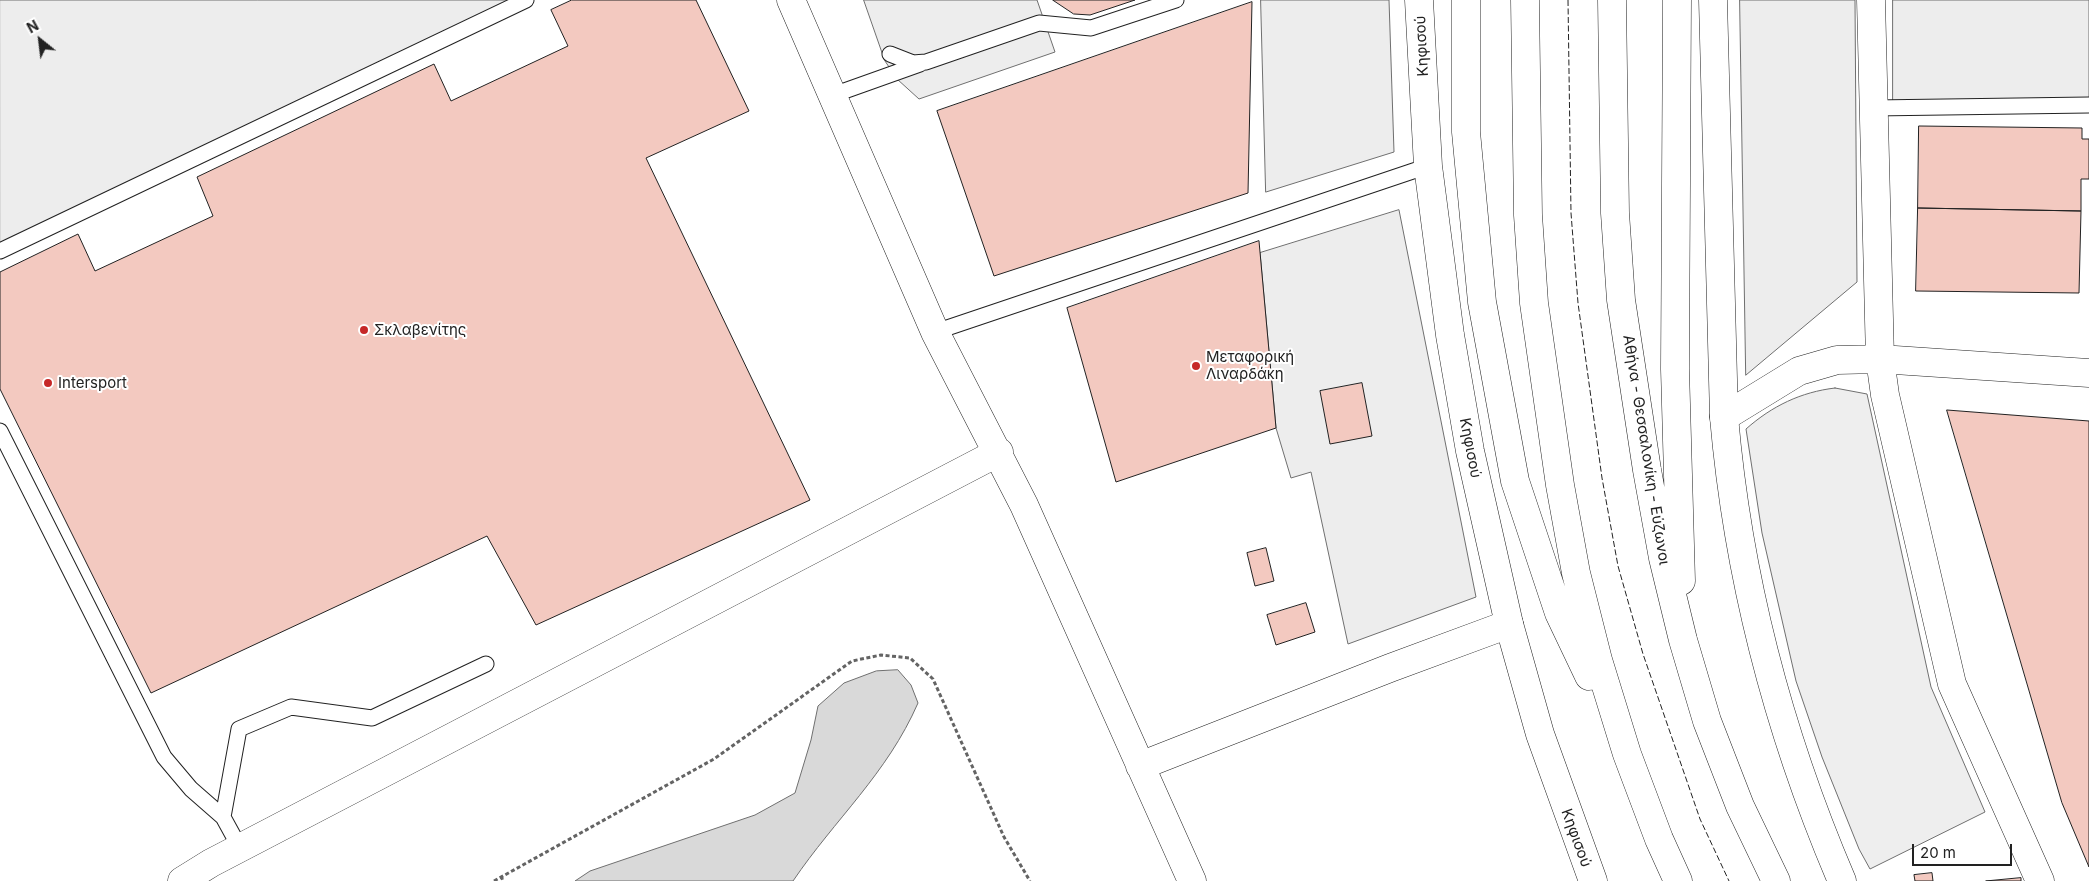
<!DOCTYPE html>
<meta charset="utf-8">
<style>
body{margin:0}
#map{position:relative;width:2089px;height:881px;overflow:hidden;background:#fff;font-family:Inter,sans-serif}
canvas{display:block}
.north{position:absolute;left:15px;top:15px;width:50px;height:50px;-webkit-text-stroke:4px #fff;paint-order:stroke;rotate:331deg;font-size:14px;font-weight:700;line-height:20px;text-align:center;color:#222}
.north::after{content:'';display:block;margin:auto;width:18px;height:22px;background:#222;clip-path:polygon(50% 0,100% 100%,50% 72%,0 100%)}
.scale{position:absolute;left:1912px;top:844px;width:100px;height:22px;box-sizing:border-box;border:2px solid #222;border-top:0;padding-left:6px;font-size:15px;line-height:18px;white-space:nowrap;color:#222;-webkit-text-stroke:4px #fff;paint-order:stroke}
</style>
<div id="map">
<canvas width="2089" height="881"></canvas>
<div class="north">N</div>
<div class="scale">20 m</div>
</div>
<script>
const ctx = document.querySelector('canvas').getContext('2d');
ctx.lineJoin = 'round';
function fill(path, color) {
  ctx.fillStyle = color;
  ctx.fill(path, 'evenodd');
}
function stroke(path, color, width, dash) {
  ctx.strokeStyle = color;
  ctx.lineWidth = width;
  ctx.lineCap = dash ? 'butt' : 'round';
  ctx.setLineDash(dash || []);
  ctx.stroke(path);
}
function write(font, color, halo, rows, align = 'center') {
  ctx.font = font + ' Inter,sans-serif';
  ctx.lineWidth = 4;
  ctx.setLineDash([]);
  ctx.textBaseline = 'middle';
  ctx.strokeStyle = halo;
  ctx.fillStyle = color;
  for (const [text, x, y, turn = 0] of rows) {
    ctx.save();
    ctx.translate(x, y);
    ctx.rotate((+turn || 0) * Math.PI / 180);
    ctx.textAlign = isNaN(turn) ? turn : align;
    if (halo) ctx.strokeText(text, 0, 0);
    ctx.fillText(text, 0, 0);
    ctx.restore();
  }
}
const green = new Path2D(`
 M1835 388 1867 394 1931 687 1985 812 1870 869 1859 849 1822 757 1796 681 1762 533 1746 429C1772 406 1801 392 1835 388Z`);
fill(green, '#eee');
stroke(green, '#6f6f6f', 1);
const parking = new Path2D(`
 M0 0H515L0 247Z
 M864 0H1037L1055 52 919 99 897 79 885 61Z
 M1261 0H1389L1394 152 1266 192Z
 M1740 0H1855L1857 282 1746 375Z
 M1893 0H2089V112L1893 113Z
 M1399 210 1476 597 1348 644 1311 472 1291 478 1276 428 1260 253Z`);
fill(parking, '#ededed');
stroke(parking, '#6f6f6f', 1);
const water = new Path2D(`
 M898 670 911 685 918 703C887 774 835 819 793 881H575L590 871 755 815 795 793 811 740 818 706 844 683 876 671Z`);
fill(water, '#d9d9d9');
stroke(water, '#6f6f6f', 1);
const building = new Path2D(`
 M572 0H696L749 111 646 158 810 500 536 625 487 536 151 693 0 389V272L78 234 95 271 213 216 197 177 434 64 451 101 568 46 551 10Z
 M1053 0H1135L1090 15 1074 14Z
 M1252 2 1248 193 994 276 937 111Z
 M1919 126 2082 128V139H2089V179H2081V211L1918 208Z
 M1918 208 2081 211 2079 293 1916 291Z
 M1259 241 1276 428 1116 482 1067 308Z
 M1362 383 1372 436 1330 444 1320 391Z
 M1947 410 2089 421V867L2062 803Z
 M1266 548 1274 581 1255 586 1247 553Z
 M1306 603 1315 632 1276 645 1267 615Z
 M1932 873 1933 881H1915L1914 875Z
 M2021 878V881H1986Z`);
fill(building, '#f3c9c0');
stroke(building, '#222', 1);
const service = new Path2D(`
 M890 54 913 63 926 62 1039 23 1091 28 1176 0
 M833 95 920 64
 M1873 108 2089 105
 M0 251 526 0
 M935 332 1428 166
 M0 431 164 757 191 789 223 817
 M240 848 223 817 239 729 291 707 372 718 486 664`);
const minor = new Path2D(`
 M791 0 935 332 1024 505 1192 881
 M1871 0 1880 359 1885 395 1952 684 2040 881
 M1724 417 1799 371 1837 360 1880 359 2089 373
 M1140 766 1390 668 1509 624
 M182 881 211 863 999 452`);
const tertiary = new Path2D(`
 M1419 0 1428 166 1450 335 1470 451 1509 624 1540 734 1593 881
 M1713 0 1724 417C1738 577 1779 734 1842 881`);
const motorway = new Path2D(`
 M1466 0V132L1482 302 1515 481 1559 613 1589 676
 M1525 0 1528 215 1534 303 1560 485 1576 573 1598 660 1627 754 1659 839 1678 881
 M1612 0 1615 213 1621 300 1647 470 1663 558 1683 640 1707 721 1740 806 1776 881
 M1677 0 1675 369 1681 581`);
stroke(service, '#222', 17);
stroke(minor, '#222', 29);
stroke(tertiary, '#222', 29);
stroke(motorway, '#222', 29);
stroke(new Path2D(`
 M501 876 503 881
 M494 881 714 759 852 661 881 655 910 658 933 679 1004 837 1030 881`), '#646464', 3, [4, 2.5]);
stroke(service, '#fff', 15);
stroke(minor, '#fff', 28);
stroke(tertiary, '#fff', 28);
stroke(motorway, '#fff', 28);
stroke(new Path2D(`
 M1568 0 1571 213 1578 303 1602 478 1618 566 1643 654 1700 819 1729 881`), '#222', 1, [6, 2.5]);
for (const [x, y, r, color] of [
 [364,330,5,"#c62828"],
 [1196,366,5,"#c62828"],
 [48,383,5,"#c62828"]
]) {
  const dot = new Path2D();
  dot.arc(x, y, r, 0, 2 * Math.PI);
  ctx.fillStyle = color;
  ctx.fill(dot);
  stroke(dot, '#fff', 2);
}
write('15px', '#222', '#fff', [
 ["Κηφισού",1422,46,-93],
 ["Κηφισού",1470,448,79],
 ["Αθήνα - Θεσσαλονίκη - Εύζωνοι",1646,450,81],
 ["Κηφισού",1576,838,70]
]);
write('15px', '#222', '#fff', [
 ["Σκλαβενίτης",374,330],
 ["Μεταφορική",1206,357],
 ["Λιναρδάκη",1206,374],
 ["Intersport",58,383]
], 'left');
</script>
